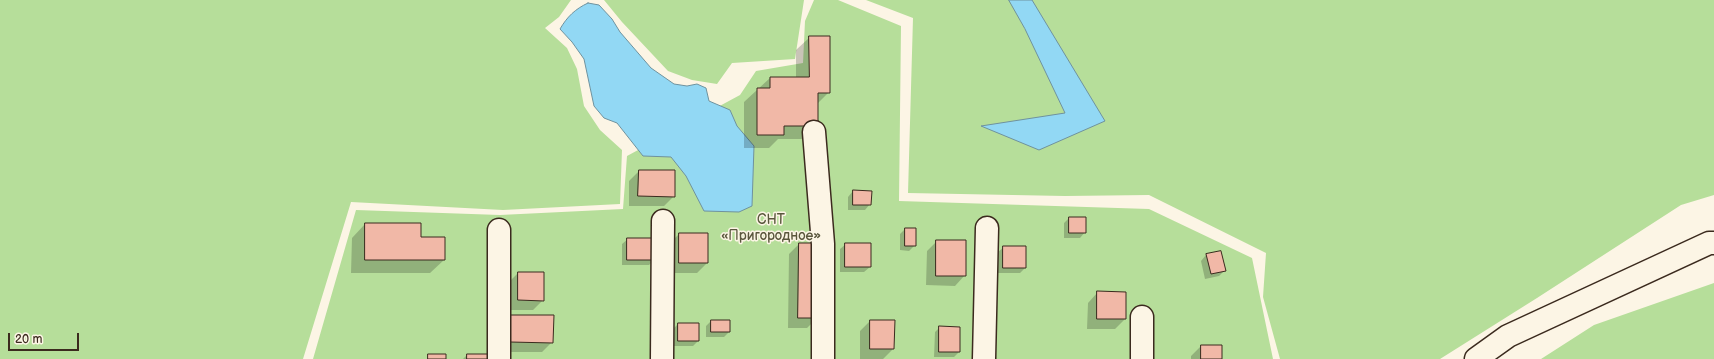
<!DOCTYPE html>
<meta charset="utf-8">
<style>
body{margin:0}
#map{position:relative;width:1714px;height:359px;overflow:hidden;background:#fcf5e5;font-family:"Balsamiq Sans",sans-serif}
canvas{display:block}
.scale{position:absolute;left:8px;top:333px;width:71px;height:18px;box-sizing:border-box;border:2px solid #3b2a1e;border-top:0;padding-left:5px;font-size:12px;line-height:14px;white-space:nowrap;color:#3b2a1e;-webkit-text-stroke:3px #fcf5e5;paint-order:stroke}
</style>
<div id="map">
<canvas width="1714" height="359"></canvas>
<div class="scale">20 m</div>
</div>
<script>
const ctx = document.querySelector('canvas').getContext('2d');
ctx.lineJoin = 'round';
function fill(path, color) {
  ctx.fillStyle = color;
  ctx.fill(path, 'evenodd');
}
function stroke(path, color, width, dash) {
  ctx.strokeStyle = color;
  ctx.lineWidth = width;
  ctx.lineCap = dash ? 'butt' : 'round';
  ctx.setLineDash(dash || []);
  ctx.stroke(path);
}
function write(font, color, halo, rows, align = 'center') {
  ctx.font = font + ' "Balsamiq Sans",sans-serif';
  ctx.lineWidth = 3;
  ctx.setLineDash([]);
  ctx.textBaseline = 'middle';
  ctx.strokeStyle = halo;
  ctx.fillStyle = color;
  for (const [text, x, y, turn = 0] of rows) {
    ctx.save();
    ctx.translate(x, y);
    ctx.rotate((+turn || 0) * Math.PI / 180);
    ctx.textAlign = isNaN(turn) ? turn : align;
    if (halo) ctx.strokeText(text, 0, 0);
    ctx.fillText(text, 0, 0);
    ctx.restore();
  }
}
fill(new Path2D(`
 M0 0H571L559 17 545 28 567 48 577 69 584 106 600 130 622 150 620 204 503 210 351 202 303 359H0Z
 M604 0H804L795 59 732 63 717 84 692 80 668 71 622 22Z
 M814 0H838L901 26 899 201 1149 209 1252 258 1273 359H313L356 210 500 215 623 209 627 156 740 95 756 71 803 63 805 21Z
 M866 0H1714V195L1681 205 1537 298 1440 359H1280L1263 297 1266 253 1149 195 1065 196 908 193 913 18Z
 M1714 283V359H1541L1594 325Z`), '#b6de9a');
const water = new Path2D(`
 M1009 0H1032L1105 121 1039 150 981 126 1065 113 1025 29Z
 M588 3 599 5 612 19 620 32 651 68 674 84 687 86 697 84 706 88 709 101 730 110 737 126 754 146 752 206 739 212 704 211 686 176 671 157 643 156 617 123 604 118 594 106 584 59 572 42 560 29C567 17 575 9 588 3Z`);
fill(water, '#92d8f4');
stroke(water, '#6f929e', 1);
fill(new Path2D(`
 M810 37 829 92 817 104V126L803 139H778L769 148H744V102L770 78H796V50Z
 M639 171 674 196 664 206H629V181Z
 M853 191 870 204 865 210H848V197Z
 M1069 218 1085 232 1080 238H1064V223Z
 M365 224 420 238 444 260 430 273H351L352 238Z
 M905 229 915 245 909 251 900 250V234Z
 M679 234 707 263 697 273H669V244Z
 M628 239 654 260 649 265H622V244Z
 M937 241 965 275 955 286 926 285 927 251Z
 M799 244 817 318 807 328H788L789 254Z
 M846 244 870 267 864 272H840V249Z
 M1004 247 1025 268 1020 273H998V252Z
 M1206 255 1224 271 1219 276 1205 279 1201 261Z
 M518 273 543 300 533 310H508V283Z
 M1098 292 1125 319 1115 329H1087L1088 303Z
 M711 321 729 332 724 337H706V326Z
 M870 321 893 349 883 359H860V331Z
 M678 324H698V341L693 346H673V329Z
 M501 326 552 342 542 352H500Z
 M940 327 959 352 954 357H934L935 332Z
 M1201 346 1221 359H1191V356Z
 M467 355 487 359H463Z`), '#0003');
const building = new Path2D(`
 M809 36H830V93H818V126H784V135H757V88H770V77H809Z
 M639 170H675V197L638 196Z
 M853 190 872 191 871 205H853Z
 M1069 217H1086V233H1069Z
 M365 223H421V237H445V260H365Z
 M905 228H916V246H905Z
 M679 233H708V263H679Z
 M627 238H655V260H627Z
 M936 240H966V276H936Z
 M799 243H818V318H798Z
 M845 243H871V267H845Z
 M1003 246H1026V268H1003Z
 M1221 251 1226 271 1211 274 1206 254Z
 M518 272H544V301L518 300Z
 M1097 291 1126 292V319H1097Z
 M510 315H554L553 343 510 342Z
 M711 320H730V332H711Z
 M870 320H895L894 349H870Z
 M678 323H699V341H678Z
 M939 326 960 327V352H939Z
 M1201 345H1222V359H1201Z
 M428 354H446V359H428Z
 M467 354H488V359H467Z`);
fill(building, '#f1b8a7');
stroke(building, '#3b2a1e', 1);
const minor = new Path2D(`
 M814 132 823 244V359
 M499 230V359
 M1142 317V359
 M662 359 663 221
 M984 359 987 228
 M1476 359 1508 336 1709 243H1714`);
stroke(minor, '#3b2a1e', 25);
stroke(minor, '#fcf5e5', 22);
write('14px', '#5a573d', '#fcf5e5', [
 ["СНТ",771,220],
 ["«Пригородное»",771,236]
]);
</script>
